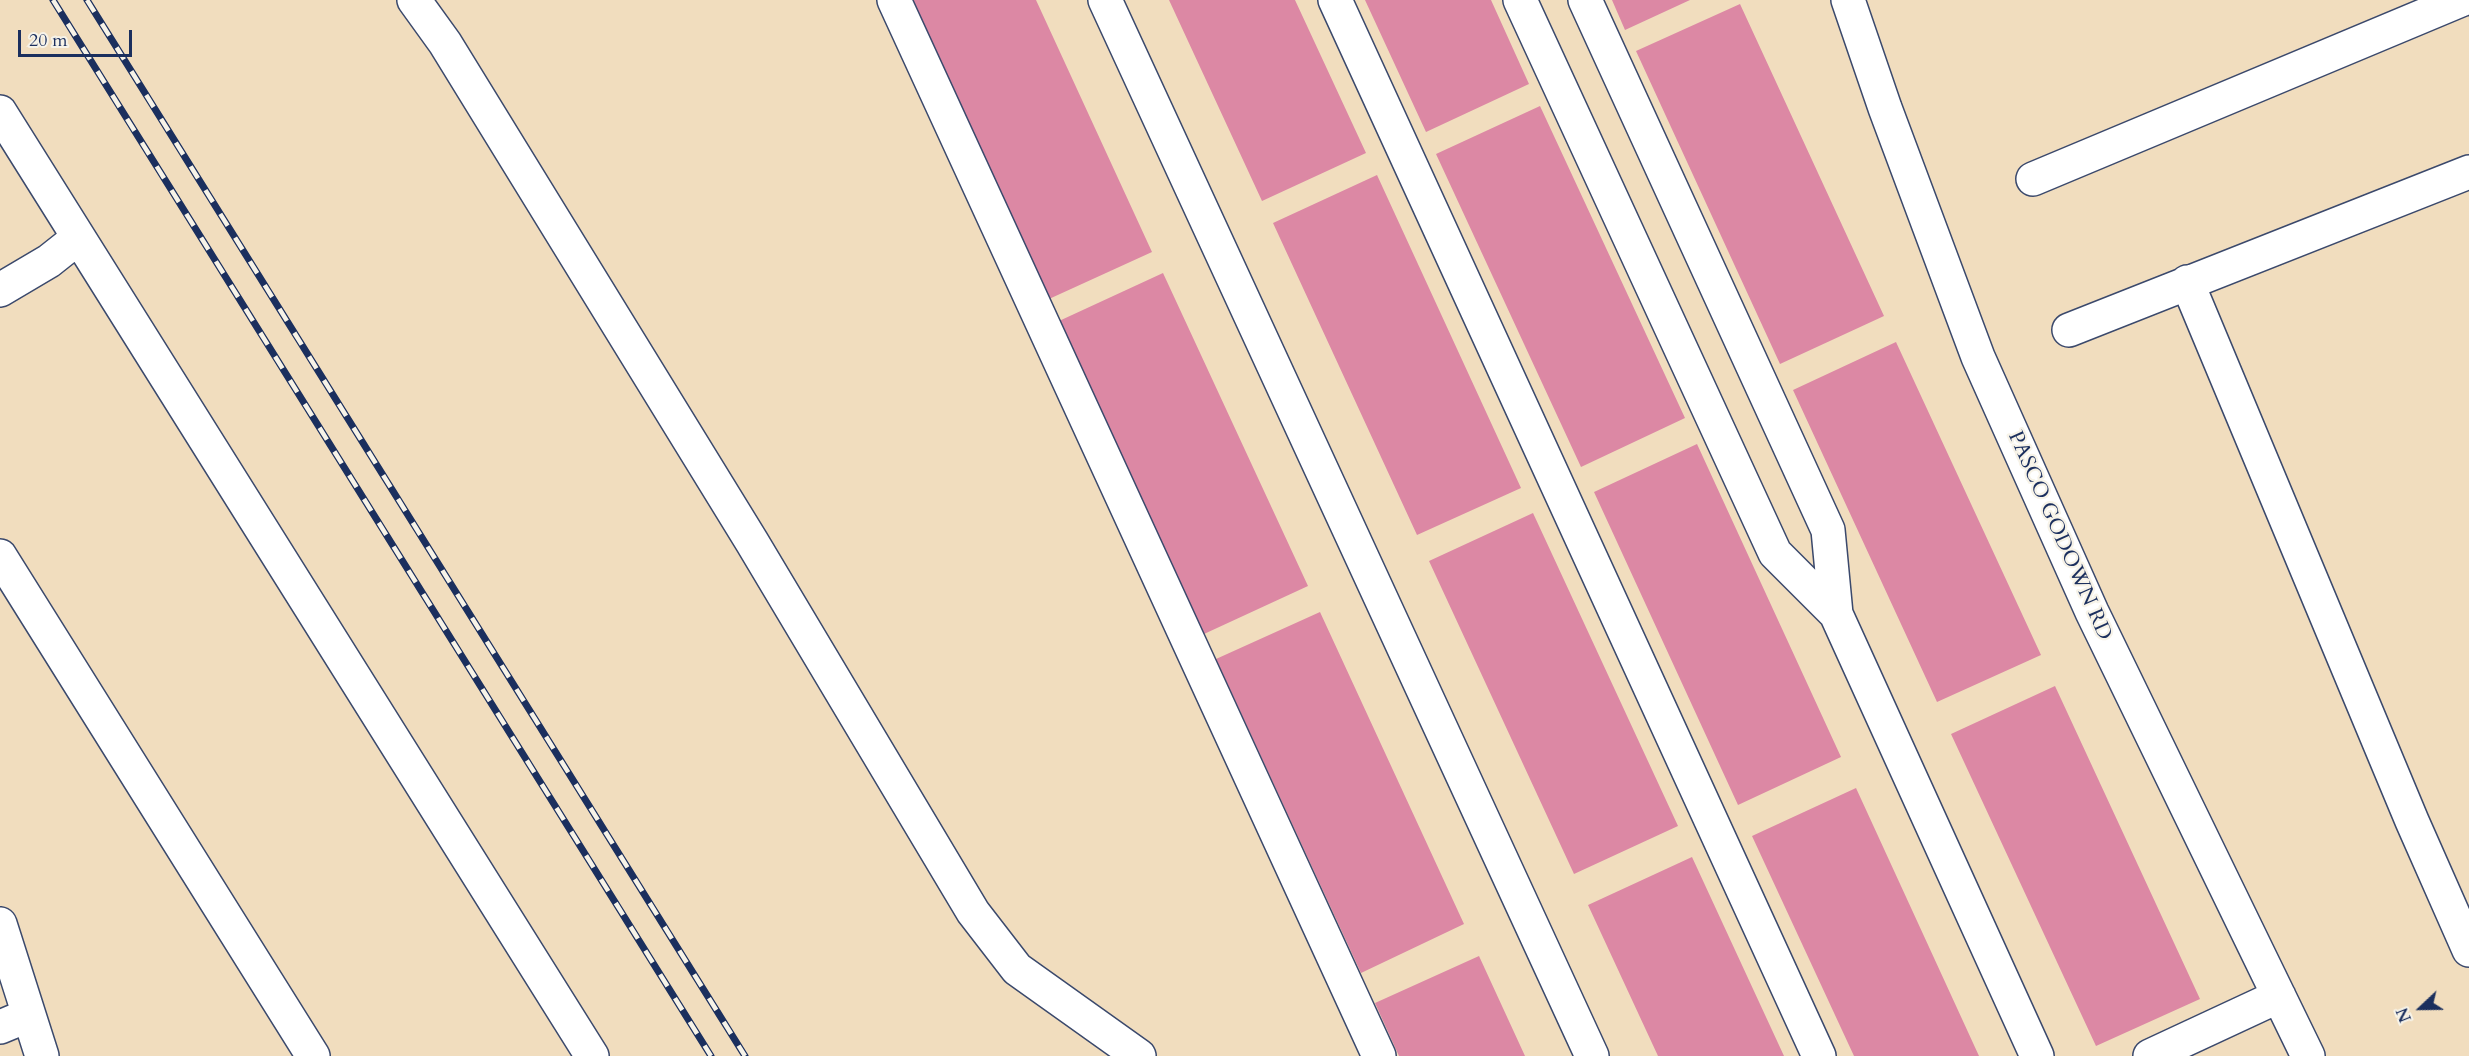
<!DOCTYPE html>
<style>
body{margin:0}
#map{position:relative;width:2469px;height:1056px;overflow:hidden;background:#f1ddbe;font-family:Cardo,serif}
canvas{display:block}
.north{position:absolute;left:2391px;top:978px;width:60px;height:60px;-webkit-text-stroke:4px #f7f3e8;paint-order:stroke;rotate:248deg;font-size:16px;font-weight:700;line-height:24px;text-align:center;color:#1b2f5e}
.north::after{content:'';display:block;margin:auto;width:21px;height:27px;background:#1b2f5e;clip-path:polygon(50% 0,100% 100%,50% 72%,0 100%)}
.scale{position:absolute;left:18px;top:30px;width:114px;height:27px;box-sizing:border-box;border:3px solid #1b2f5e;border-top:0;padding-left:8px;font-size:18px;line-height:21px;white-space:nowrap;color:#1b2f5e;-webkit-text-stroke:4px #f7f3e8;paint-order:stroke}
</style>
<div id="map">
<canvas width="2469" height="1056"></canvas>
<div class="north">N</div>
<div class="scale">20 m</div>
</div>
<script>
const ctx = document.querySelector('canvas').getContext('2d');
ctx.lineJoin = 'round';
function fill(path, color) {
  ctx.fillStyle = color;
  ctx.fill(path, 'evenodd');
}
function stroke(path, color, width, dash) {
  ctx.strokeStyle = color;
  ctx.lineWidth = width;
  ctx.lineCap = dash ? 'butt' : 'round';
  ctx.setLineDash(dash || []);
  ctx.stroke(path);
}
function write(font, color, halo, rows, align = 'center') {
  ctx.font = font + ' Cardo,serif';
  ctx.lineWidth = 4.5;
  ctx.setLineDash([]);
  ctx.textBaseline = 'middle';
  ctx.strokeStyle = halo;
  ctx.fillStyle = color;
  for (const [text, x, y, turn = 0] of rows) {
    ctx.save();
    ctx.translate(x, y);
    ctx.rotate((+turn || 0) * Math.PI / 180);
    ctx.textAlign = isNaN(turn) ? turn : align;
    if (halo) ctx.strokeText(text, 0, 0);
    ctx.fillText(text, 0, 0);
    ctx.restore();
  }
}
fill(new Path2D(`
 M911 0H1036L1152 252 1049 299Z
 M1169 0H1295L1366 153 1262 201Z
 M1365 0H1491L1529 84 1426 132Z
 M1612 0H1690L1625 30Z
 M1740 4 1884 316 1780 364 1636 51Z
 M1540 106 1685 418 1581 467 1436 154Z
 M1377 175 1521 488 1417 535 1273 223Z
 M1163 273 1308 586 1204 634 1059 321Z
 M1896 342 2041 655 1937 702 1793 390Z
 M1697 444 1841 757 1738 805 1594 492Z
 M1533 513 1678 826 1574 874 1429 561Z
 M1320 612 1464 924 1361 973 1216 659Z
 M2055 686 2200 999 2096 1046 1951 734Z
 M1856 788 1979 1056H1854L1752 836Z
 M1692 857 1784 1056H1658L1588 905Z
 M1479 956 1525 1056H1399L1375 1003Z`), '#dc88a4');
const minor = new Path2D(`
 M414 0 445 43 752 542 973 912 1017 969 1139 1056
 M894 0 1379 1056
 M1105 0 1592 1056
 M1335 0 1819 1056
 M1520 0 1775 553 1836 614
 M1585 0 1828 530 1836 614 2037 1056
 M1848 0 1885 108 1978 357 2092 612 2308 1056
 M0 112 592 1056
 M2033 179 2461 0
 M2187 282 2412 821 2469 950
 M0 290 49 261 78 238
 M2069 330 2469 172
 M0 556 313 1056
 M0 924 42 1056
 M0 1027 29 1015
 M2150 1056 2279 996`);
stroke(minor, '#3b496c', 36);
stroke(minor, '#fff', 33);
const rail = new Path2D(`
 M53 0 711 1056
 M87 0 745 1056`);
stroke(rail, '#1b2f5e', 7);
stroke(rail, '#f7f3e8', 4.5, [14]);
write('21px', '#1b2f5e', '#f7f3e8', [
 ["PASCO GODOWN RD",2059,536,66]
]);
</script>
